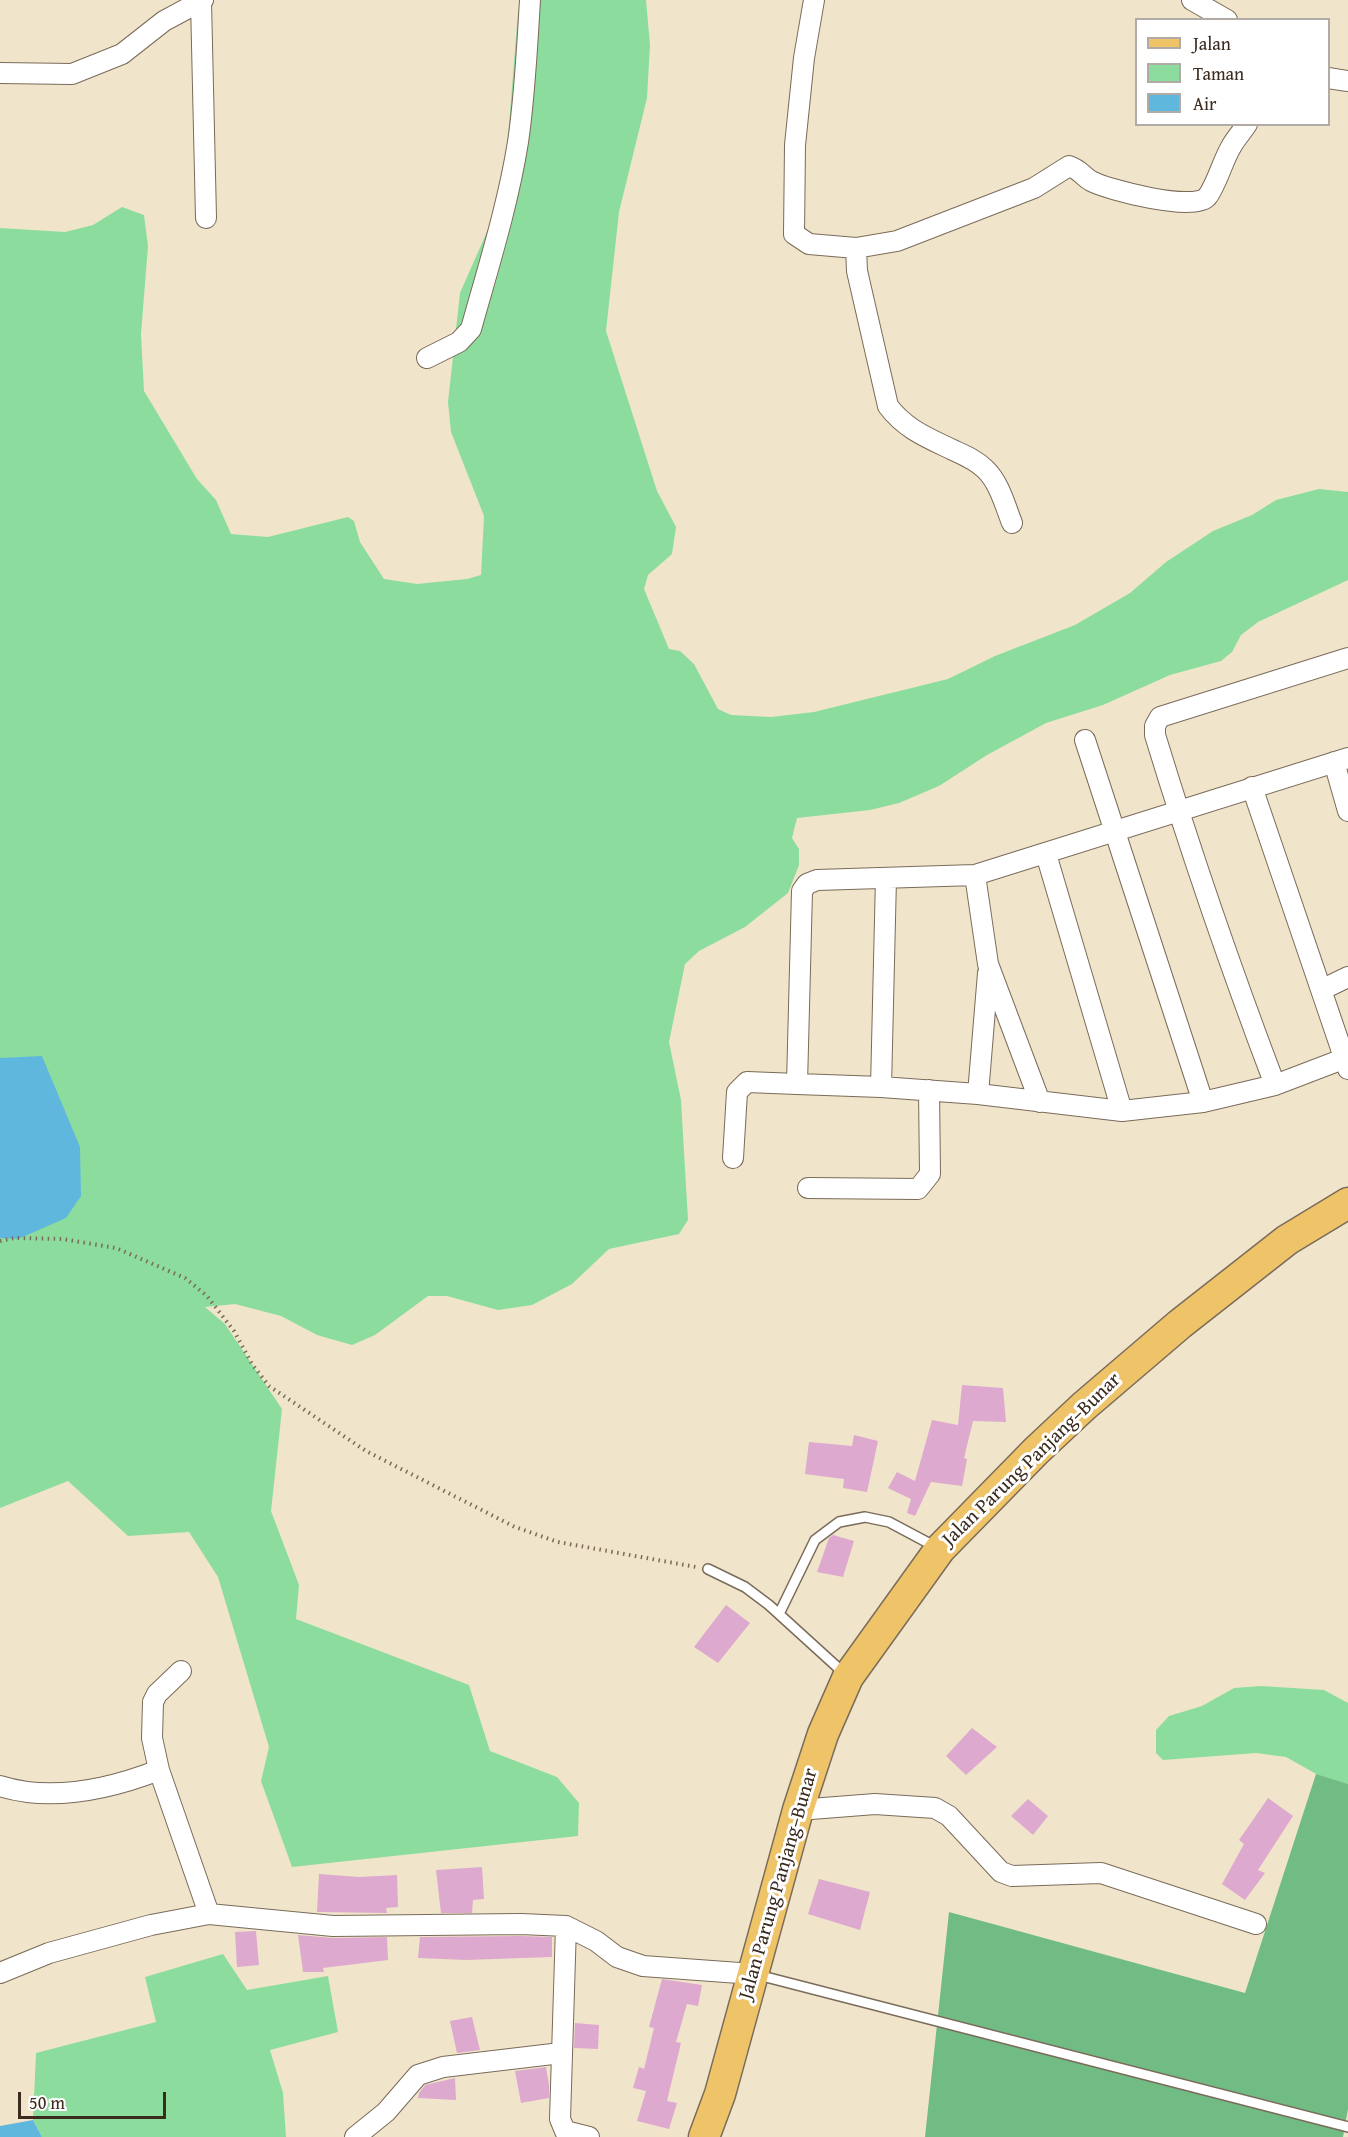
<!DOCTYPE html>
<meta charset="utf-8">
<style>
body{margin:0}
#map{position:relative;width:1348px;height:2137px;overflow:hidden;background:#f0e5ca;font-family:"Gentium Book Plus",serif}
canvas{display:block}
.legend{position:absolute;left:1135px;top:18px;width:195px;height:108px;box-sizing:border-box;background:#fff;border:2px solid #b1aaa5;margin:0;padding:8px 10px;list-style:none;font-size:18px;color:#3b2a1e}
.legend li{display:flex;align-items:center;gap:12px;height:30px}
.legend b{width:30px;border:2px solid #b1aaa5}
.scale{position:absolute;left:18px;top:2092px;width:148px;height:27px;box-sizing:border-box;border:3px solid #3b2a1e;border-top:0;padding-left:8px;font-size:18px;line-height:21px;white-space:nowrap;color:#3b2a1e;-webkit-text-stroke:4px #fff;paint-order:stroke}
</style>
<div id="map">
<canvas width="1348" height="2137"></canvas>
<ul class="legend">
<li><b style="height:8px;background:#efc469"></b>Jalan</li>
<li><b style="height:16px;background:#8cdd9d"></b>Taman</li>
<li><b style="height:16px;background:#60b7dd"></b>Air</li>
</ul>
<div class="scale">50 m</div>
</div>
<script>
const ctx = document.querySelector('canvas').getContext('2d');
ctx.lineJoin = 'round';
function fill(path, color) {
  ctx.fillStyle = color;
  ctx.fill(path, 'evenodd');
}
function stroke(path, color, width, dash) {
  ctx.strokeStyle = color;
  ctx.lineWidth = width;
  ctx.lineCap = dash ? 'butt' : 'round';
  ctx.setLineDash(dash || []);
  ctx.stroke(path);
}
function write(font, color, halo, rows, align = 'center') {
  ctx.font = font + ' "Gentium Book Plus",serif';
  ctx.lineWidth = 6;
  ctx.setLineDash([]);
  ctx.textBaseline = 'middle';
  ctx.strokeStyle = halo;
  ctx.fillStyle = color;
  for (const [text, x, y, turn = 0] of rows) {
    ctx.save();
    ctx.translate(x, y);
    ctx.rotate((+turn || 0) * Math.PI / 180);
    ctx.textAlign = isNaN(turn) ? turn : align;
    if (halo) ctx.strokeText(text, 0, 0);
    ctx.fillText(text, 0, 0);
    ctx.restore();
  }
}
fill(new Path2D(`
 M521 0H646L650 45 647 98 619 212 606 331 657 491 676 527 672 554 648 575 644 589 669 649 680 651 694 664 718 709 731 715 771 717 814 712 948 679 995 656 1075 625 1130 593 1166 562 1213 531 1252 515 1276 500 1319 489 1348 492V580L1258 622 1241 635 1232 652 1221 661 1170 675 1103 705 1046 723 987 755 939 786 899 803 870 810 797 818 792 838 799 849V865L788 893 745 927 699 951 685 964 669 1042 681 1100 688 1220 679 1234 609 1249 572 1284 532 1305 498 1310 447 1296H428L375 1335 352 1345 317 1335 281 1316 235 1304 205 1307 225 1324 282 1409 271 1511 299 1585 296 1619 469 1685 490 1751 557 1777 579 1803 578 1836 292 1867 261 1781 269 1747 218 1577 189 1532 128 1536 68 1481 0 1508V228L65 232 93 225 122 207 144 215 148 246 141 334 144 391 197 479 216 500 231 534 268 537 348 517 354 521 360 542 384 579 417 584 467 579 481 575 484 516 451 432 448 402 460 293 497 209 507 150 518 12Z
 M1261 1686 1324 1690 1348 1703V1784L1318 1775 1286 1757 1256 1753 1163 1760 1156 1753V1730L1169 1716 1202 1706 1234 1688Z
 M223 1954 247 1990 328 1976 338 2032 270 2050 283 2093 286 2137H42L33 2120 36 2053 156 2022 145 1977Z`), '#8cdd9d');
fill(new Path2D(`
 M1316 1774 1348 1784V2109L1343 2137H925L949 1912 1245 1993Z`), '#71bc84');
fill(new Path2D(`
 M42 1056 80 1147 81 1196 66 1218 18 1239 0 1238V1058Z
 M33 2120 42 2137H0V2126Z`), '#60b7dd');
fill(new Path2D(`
 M962 1385 1003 1388 1006 1422 973 1421 964 1458 967 1459 962 1486 931 1482 915 1516 907 1513 911 1499 888 1488 897 1472 915 1481 932 1420 958 1425Z
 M854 1435 878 1441 867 1492 843 1488 844 1479 805 1474 809 1442 852 1446Z
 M833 1535 854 1541 843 1577 817 1572 829 1538Z
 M726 1605 750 1623 718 1663 694 1647Z
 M972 1728 997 1747 966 1775 946 1756Z
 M1268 1798 1293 1816 1258 1870 1265 1873 1245 1900 1222 1884 1244 1844 1239 1840Z
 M1028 1799 1048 1816 1033 1835 1011 1816Z
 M482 1867 484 1899 473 1900 472 1913H441L436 1870Z
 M319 1874 359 1877 397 1875 398 1907 386 1908 387 1913 317 1912Z
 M819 1879 870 1892 860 1930 808 1914Z
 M256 1931 259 1965 237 1967 235 1932Z
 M298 1935 333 1938 387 1937 388 1960 323 1968 324 1972H303Z
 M521 1936 552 1937V1957L466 1960 418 1958 420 1937Z
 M662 1979 702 1985 698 2006 687 2004 676 2042 681 2043 667 2101 677 2103 669 2129 637 2121 646 2091 633 2088 639 2067 644 2069 654 2028 649 2027Z
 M472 2017 480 2050 457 2053 450 2021Z
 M575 2023 599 2025 598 2049 574 2048Z
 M546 2067 549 2085V2098L521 2103 515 2071Z
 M455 2078 456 2100 418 2098 419 2093 425 2085Z`), '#dda9ce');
const lane = new Path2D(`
 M708 1569 745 1587 769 1605 846 1675
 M779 1614 815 1540 839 1522 865 1517 889 1522 936 1547
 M758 1975 1348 2127`);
const street = new Path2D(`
 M814 0 804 58 795 145 794 234 809 244 856 248 897 241 1034 188 1069 166C1079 169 1083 176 1091 181 1108 190 1194 212 1207 197 1216 186 1223 160 1231 147 1235 139 1242 132 1247 124
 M1192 0 1227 20
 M201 1 206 218
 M0 73 72 74 122 54 164 21 203 0
 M1328 78 1348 81
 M856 248 857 271 888 406C905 429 928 438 953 450 964 455 976 460 985 469 999 482 1005 505 1012 523
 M427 358 459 342 471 329C488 268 508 205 518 142 525 95 527 48 530 0
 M1085 740 1203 1102
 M1334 762 1348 811
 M1252 787 1348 1069
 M1046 854 1122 1111
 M975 875 988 964 1040 1102
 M1321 990 1348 977
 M1343 1059 1275 1085 1203 1102 1122 1111 978 1094 881 1087 797 1084 802 891 807 884 817 880 975 875 1348 758
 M1275 1085C1231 969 1191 853 1155 735V726L1160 717 1348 658
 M881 1087 886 878
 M978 1094 988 973
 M733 1158 737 1092 747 1082 797 1084
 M808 1188 918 1189 930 1174 929 1090
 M181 1671 157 1694 153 1702 152 1738 159 1770 209 1914
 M0 1786C51 1802 110 1789 159 1770
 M798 1810 875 1804 935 1808 949 1816 1001 1872 1012 1876 1101 1873 1256 1924
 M566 1926 560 2119 565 2131 589 2137
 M0 1973 49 1953 151 1925 209 1914 333 1926 521 1924 566 1926 596 1941 617 1957 643 1966 753 1974
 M355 2137 386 2112 418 2075 443 2067 561 2053`);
const primary = new Path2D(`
 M704 2137 720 2094 798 1810 823 1734 848 1677 940 1549 1036 1451 1084 1406 1180 1324 1287 1240 1348 1203`);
stroke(lane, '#7a6b5a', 12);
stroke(street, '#7a6b5a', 22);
stroke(primary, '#7a6b5a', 33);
stroke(new Path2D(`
 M0 1241 14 1238 63 1239 116 1248 185 1278 207 1296 234 1331 252 1364 269 1386 366 1451 515 1527 558 1542 696 1567`), '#7a6b5a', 4, [1.5, 4.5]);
stroke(lane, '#fff', 9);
stroke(street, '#fff', 20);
stroke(primary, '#efc469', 30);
write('20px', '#3b2a1e', '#fff', [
 ["Jalan Parung Panjang–Bunar",1032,1460,-44],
 ["Jalan Parung Panjang–Bunar",779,1884,-74]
]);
</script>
